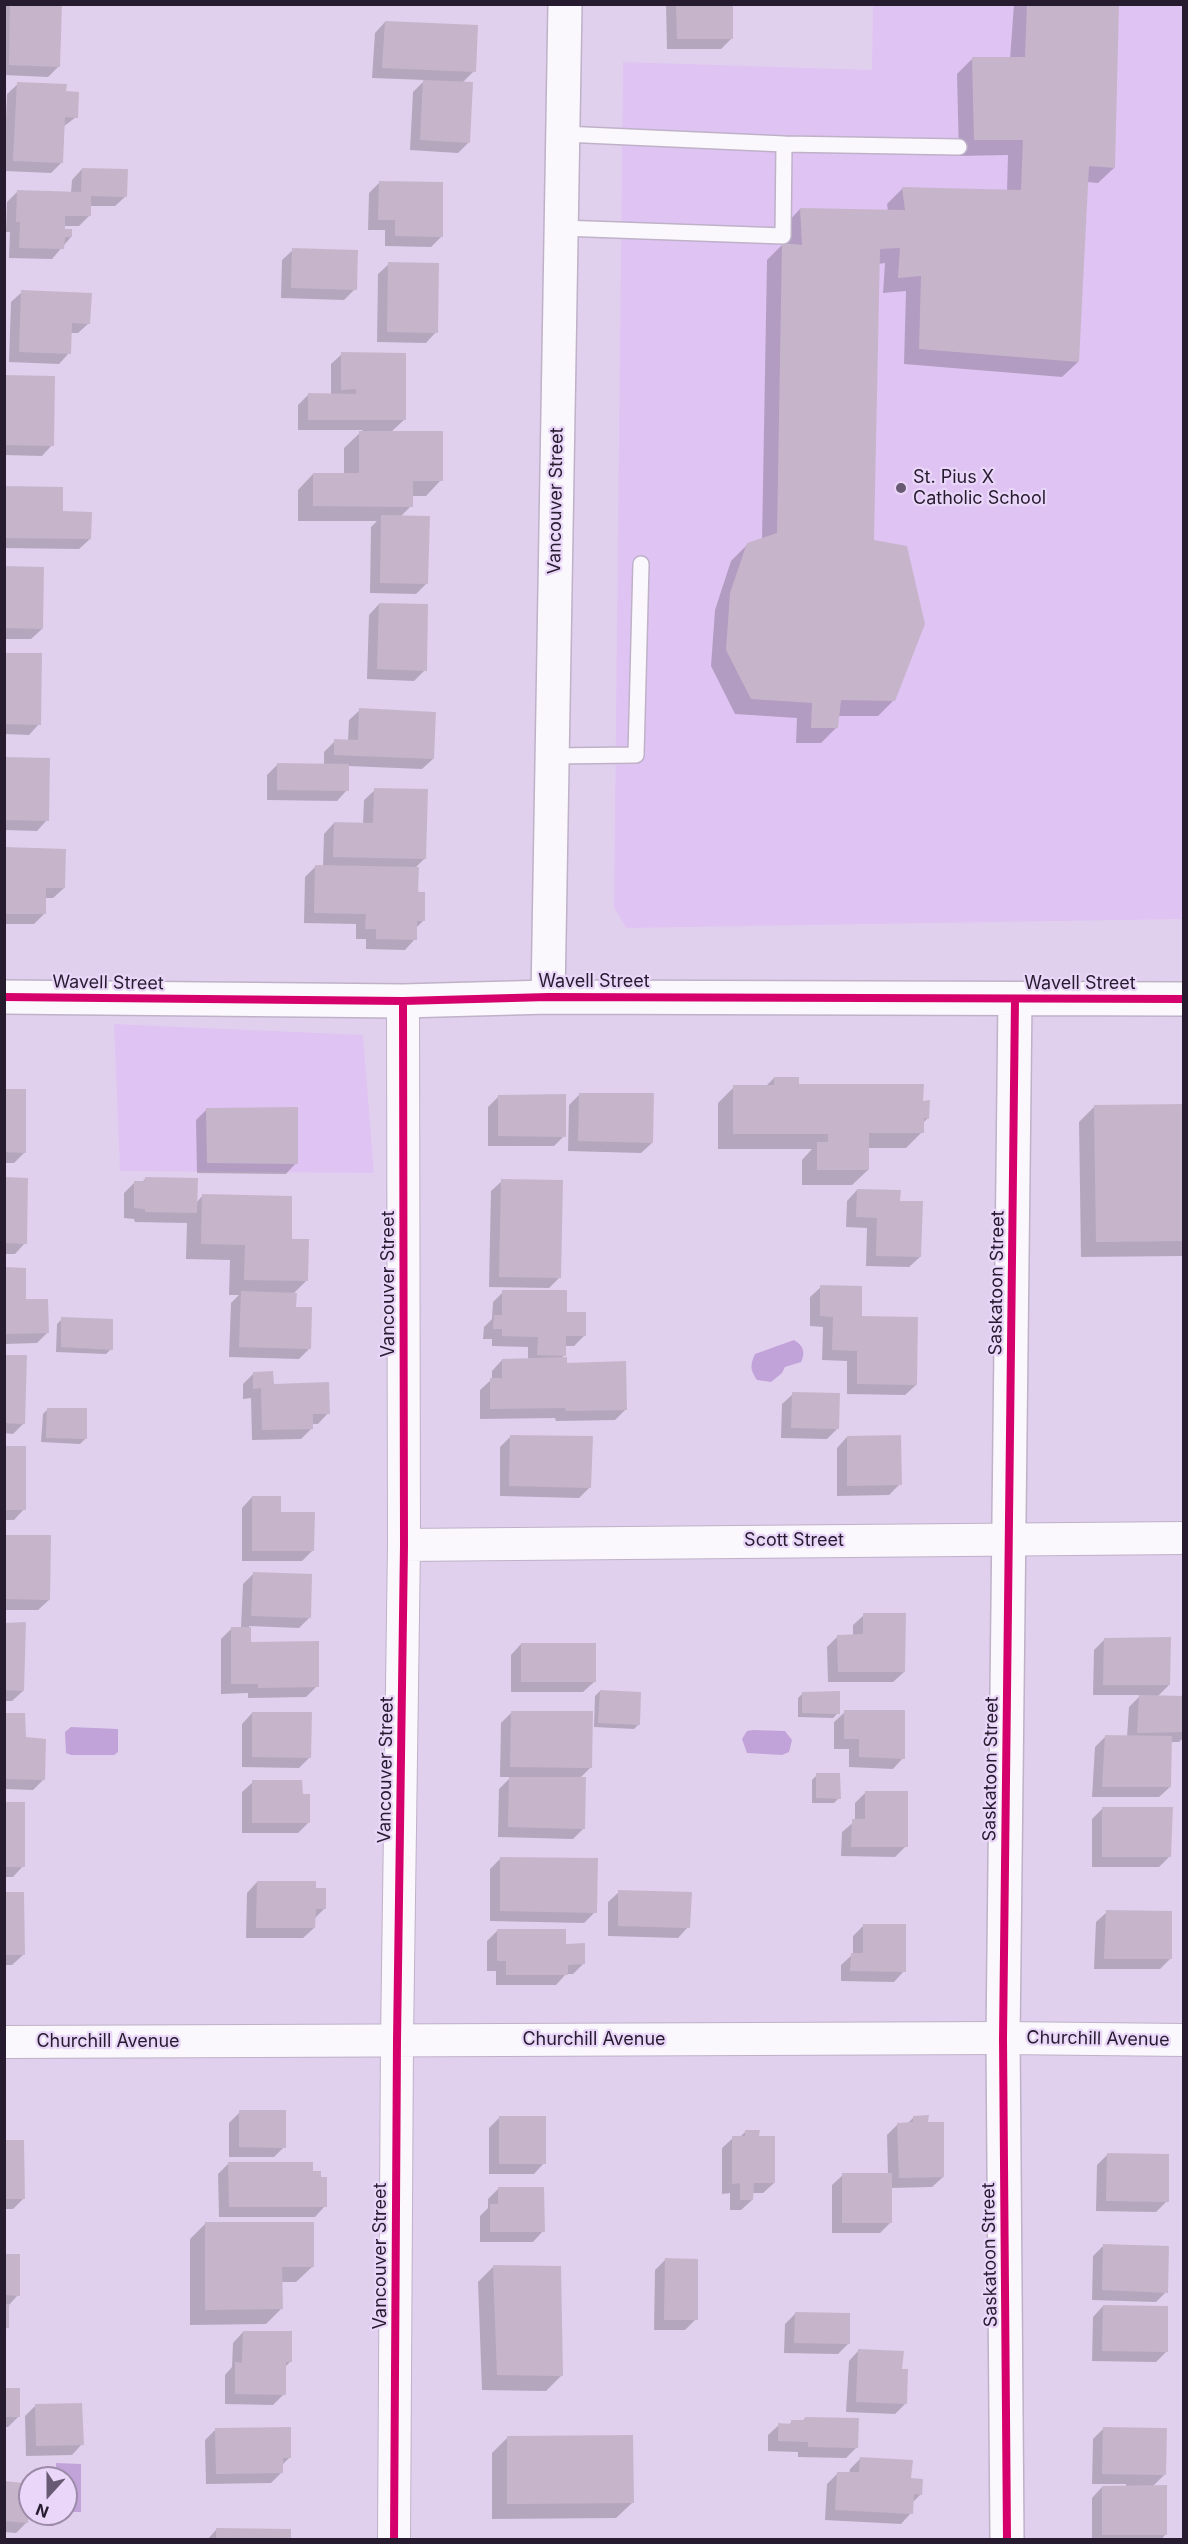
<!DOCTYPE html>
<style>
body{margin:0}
#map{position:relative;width:1188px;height:2544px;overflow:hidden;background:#e1d0ed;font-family:Inter,sans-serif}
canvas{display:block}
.frame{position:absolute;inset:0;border:6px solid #271b30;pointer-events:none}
.north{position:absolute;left:18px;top:2466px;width:60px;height:60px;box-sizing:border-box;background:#e9d6f8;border:2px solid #9b8ba8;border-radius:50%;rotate:201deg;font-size:16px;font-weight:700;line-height:24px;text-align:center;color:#271b30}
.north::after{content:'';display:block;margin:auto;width:21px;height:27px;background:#685a72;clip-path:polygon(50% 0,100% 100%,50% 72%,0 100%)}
</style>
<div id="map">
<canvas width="1188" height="2544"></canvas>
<div class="frame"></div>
<div class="north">N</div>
</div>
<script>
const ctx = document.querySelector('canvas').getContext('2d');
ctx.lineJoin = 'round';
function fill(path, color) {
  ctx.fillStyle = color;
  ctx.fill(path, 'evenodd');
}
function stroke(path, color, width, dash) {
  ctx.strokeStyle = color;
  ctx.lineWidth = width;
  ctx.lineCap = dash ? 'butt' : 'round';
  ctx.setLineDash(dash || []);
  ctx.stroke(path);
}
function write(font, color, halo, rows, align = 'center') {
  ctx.font = font + ' Inter,sans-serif';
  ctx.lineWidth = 4.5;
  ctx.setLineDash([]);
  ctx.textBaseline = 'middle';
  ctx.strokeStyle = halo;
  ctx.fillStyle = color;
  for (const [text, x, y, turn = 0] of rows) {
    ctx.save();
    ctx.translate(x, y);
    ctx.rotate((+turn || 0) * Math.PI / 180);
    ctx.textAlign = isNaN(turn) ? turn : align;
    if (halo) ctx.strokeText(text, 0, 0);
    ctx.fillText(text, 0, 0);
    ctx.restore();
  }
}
fill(new Path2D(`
 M873 5H1183V919L626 928 614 907 623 62 872 70Z
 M114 1024 363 1035 374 1173 120 1171Z`), '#dfc4f3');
fill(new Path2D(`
 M794 1340C803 1345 806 1352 801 1362L785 1367 782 1373 771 1382 757 1380C750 1370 750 1365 755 1354Z
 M71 1727 118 1729V1752L114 1755H71L66 1753 65 1732Z
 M753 1730 785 1731 792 1740 789 1752 782 1755 747 1753 742 1739 747 1731Z
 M56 2463 81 2464V2512H66V2478H56Z`), '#c2a3d9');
fill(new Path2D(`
 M4 4H60L59 66 48 77 4 75Z
 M666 4H732V38L721 49H667Z
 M1014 4H1117L1114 168 1098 183 1087 182 1078 362 1062 377 904 364 906 291 883 293 885 263 878 264 872 541 894 700 878 716H838L837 727 821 743H796L797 718 735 714 711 666 715 610 731 561 747 545 762 540 767 260 783 244 786 245 785 225 800 209 888 211 887 204 903 188 1007 191 1008 155 959 156 957 74 973 58 1010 59Z
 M385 22 474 71 462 83 469 142 458 153 410 150 413 92 425 80 372 78 375 33Z
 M18 84 65 93 76 117 63 127 62 162 51 173 4 171 7 94Z
 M82 169 126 196 115 206H90V215L79 226H63V231L71 237 52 259 9 258 10 232H6L7 202 18 191 71 193 72 180Z
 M379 183 442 236 431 247 385 246V230H368L369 193Z
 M293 250 355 289 344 300 281 298 282 260Z
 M389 264 436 332 426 343 377 342 378 274Z
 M22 292 89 323 78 333H70L69 353 59 364 9 362 11 302Z
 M342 354 405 419 391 432 441 480 426 496H411V506L400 517 427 583 416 594 370 593 371 527 377 521H298V490L313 474 344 475V448L363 430H298V405L308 395H331V364Z
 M4 376 52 445 42 456 4 455Z
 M4 488 61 513 90 539 79 549 4 548Z
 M4 568 42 629 31 639H4Z
 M379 604 425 670 414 681 367 679 369 615Z
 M4 654 39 724 29 735 4 734Z
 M360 710 433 759 422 769 348 766 347 790 337 801 267 800V775L278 764 324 765V752L335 741H348L349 720Z
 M4 759 47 820 37 831 4 830Z
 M375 790 425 858 414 869 424 920 416 928 415 939 405 950 366 949V939H356V924L304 923 305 877 315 867H323L324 834 334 823 363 824 364 800Z
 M4 849 64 888 53 898H45L44 914 34 924H4Z
 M774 1078 797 1086 922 1102 928 1118 922 1124V1132L906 1148H868V1170L852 1185H802V1160L812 1149H718V1103L734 1087H765Z
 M4 1090 25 1152 14 1163H4Z
 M580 1094 652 1143 641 1153 568 1151 569 1105Z
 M499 1096 564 1136 554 1146H488V1107Z
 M1095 1106H1184V1256L1081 1257 1079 1122Z
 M207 1109 296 1163 286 1174 197 1173 196 1120Z
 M146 1178 196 1203 203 1195 290 1241 307 1280 293 1294 295 1308 309 1349 299 1359 229 1357 231 1303 239 1295H229L230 1260 186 1259 187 1223 135 1222 134 1219 124 1218V1193L135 1182 141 1183Z
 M4 1179 25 1243 15 1254H4Z
 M502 1181 559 1278 549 1288 489 1287 491 1191Z
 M857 1190 920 1257 909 1267 866 1266 867 1228 846 1227 847 1201Z
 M4 1269 47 1333 37 1343 4 1344Z
 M821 1287 860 1318 916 1385 905 1395 847 1394V1361L822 1360 823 1327 810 1326V1297Z
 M503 1292 566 1313 584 1336 574 1346H564V1355L561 1359 625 1410 615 1420 556 1421 555 1418 480 1419V1390L492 1379V1371L502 1360 528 1359V1347L492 1346V1339H483L484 1327 492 1319 493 1302Z
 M62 1319 111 1349 106 1354 56 1352 57 1324Z
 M4 1357 24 1423 13 1434 4 1433Z
 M254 1373 272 1385 328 1413 318 1424H312V1428L301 1439 252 1440 251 1398 243 1399V1384Z
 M793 1394 838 1428 827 1439 781 1438 782 1404Z
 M48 1409 85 1439 80 1444 41 1442 43 1414Z
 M511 1436 590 1487 579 1498 500 1496V1447Z
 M847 1437 900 1484 889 1495 837 1496V1448Z
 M4 1447 24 1509 14 1520H4Z
 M252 1497 280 1513 313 1550 302 1561H242V1508Z
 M4 1536 49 1600 38 1610H4Z
 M254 1573 310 1617 299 1628 249 1626V1643L317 1686 306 1697 248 1698V1693L221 1694V1639L232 1628H241L243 1584Z
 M864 1615 904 1672 893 1682H828L827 1647 838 1636H853V1625Z
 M4 1624 23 1691 12 1701H4Z
 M1105 1639 1169 1685 1157 1697H1184V1737L1179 1742H1171L1170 1787 1159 1797H1092L1095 1747 1105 1737H1127L1129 1707 1141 1695H1093L1094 1650Z
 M521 1644 594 1682 583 1692H511V1655Z
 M600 1691 639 1724 634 1729 594 1727 595 1696Z
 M803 1693 838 1713 833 1718 798 1717V1698Z
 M512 1712 591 1767 580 1778 584 1828 573 1839 498 1837 499 1789 511 1777H500L501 1723Z
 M845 1712 903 1758 893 1769 849 1767V1749H834V1722Z
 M252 1713 310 1757 299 1768 242 1767V1724Z
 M4 1714 24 1739 44 1779 33 1790 4 1789Z
 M817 1775 839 1798 834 1803H812V1780Z
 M253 1782 308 1823 298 1833H242V1792Z
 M866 1792 906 1846 895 1857 841 1856 842 1832 855 1821V1803Z
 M4 1804 23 1866 13 1877H4Z
 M1103 1808 1169 1857 1159 1867H1092V1819Z
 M501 1858 595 1912 584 1923 490 1921V1869Z
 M257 1882 314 1889 324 1909 314 1919V1928L303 1938H246L247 1893Z
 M619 1892 688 1927 678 1938 608 1936V1902Z
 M4 1893 23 1955 12 1965H4Z
 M1107 1912 1170 1959 1160 1969H1094L1096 1922Z
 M864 1925 904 1971 894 1982 841 1981V1965L853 1954V1936Z
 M498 1930 565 1945 583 1964 573 1974H566L556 1985H496V1971H487V1941Z
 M240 2112 284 2147 274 2157H229V2123Z
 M914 2117 927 2124 943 2177 932 2187 890 2188V2223L880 2233H832V2185L843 2175 888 2174 887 2135 898 2124H907Z
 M499 2118 544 2163 534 2174H489V2128Z
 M746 2131 758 2137 774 2183 763 2193H752V2200L741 2210H730V2193L722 2194V2148L733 2138H739Z
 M4 2142 24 2198 13 2209H4Z
 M1107 2155 1167 2201 1156 2212 1096 2211 1097 2165Z
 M229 2163 311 2173 325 2206 315 2217H219L218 2174Z
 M498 2189 543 2231 533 2242H480V2216L488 2208V2199Z
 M205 2224 312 2267 296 2282H281V2309L266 2324 190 2325V2239Z
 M1104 2245 1166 2292 1156 2302 1092 2300 1093 2256Z
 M4 2255H18V2295L8 2306V2327L4 2330Z
 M665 2260 696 2319 685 2330H654L655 2270Z
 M494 2266 562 2375 546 2391 482 2390 478 2282Z
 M1103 2306 1167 2351 1156 2362 1092 2361 1093 2317Z
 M795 2314 848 2344 838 2354 784 2353 785 2324Z
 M243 2332 290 2362 284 2368V2394L273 2405 225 2404V2375L232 2367 233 2343Z
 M859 2350 901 2370 906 2403 895 2414 846 2412 849 2361Z
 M4 2390 19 2416 8 2427H4Z
 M36 2405 82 2444 72 2455 26 2456 25 2416Z
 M805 2418 856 2448 846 2458 798 2457V2452L768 2451V2435L779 2425H788L792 2422H802Z
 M216 2429 290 2457 281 2466 282 2472 271 2483 206 2484 205 2440Z
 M1103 2429 1165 2474 1152 2487 1166 2534 1161 2540H1092V2498L1102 2487H1126V2484H1092L1093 2439Z
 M507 2438 632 2503 616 2518 492 2519V2453Z
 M860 2459 910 2480 921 2494 912 2503 911 2513 901 2524 825 2520 827 2484 838 2473 849 2474 850 2469Z
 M4 2483 22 2501 27 2522 16 2533 4 2532Z
 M216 2530 290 2540H207Z`), '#0003');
fill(new Path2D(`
 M10 4H62L60 67 9 65Z
 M676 4H733V39H677Z
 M1027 4H1119L1115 168 1089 166 1079 362 919 349 921 276 898 278 900 248 880 249 874 540 907 546 925 624 895 701 841 700 838 728H811L812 703 751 699 726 650 730 593 747 543 777 533 782 243 802 245 800 208 905 210 902 187 1021 190 1023 140H974L972 57H1025Z
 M385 21 478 25 476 72 382 68Z
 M423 80 473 82 470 143 420 140Z
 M17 82 67 84 66 91 79 92 78 118 65 117 63 163 13 161Z
 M82 168 128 169 127 197 91 196V216H65V229H72V237H65L64 249 19 248 20 222H16L17 190 81 192Z
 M379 181 443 182V237L395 236V220H378Z
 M292 248 358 250 357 290 291 288Z
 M388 262 439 263 438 333 387 332Z
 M21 290 92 293 90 324 72 323 71 354 19 352Z
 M341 352 406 353V420H308V393L356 394V389L341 390Z
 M4 375 55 376 54 446 4 445Z
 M359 431H443V481H413V507L313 506V473H359Z
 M5 486 63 487V511L92 512 91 539 4 538Z
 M381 515 430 516 428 584 380 583Z
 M4 566 44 567 43 629 4 628Z
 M379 603 428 604 427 671 377 669Z
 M4 653H42L41 725 4 724Z
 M359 708 436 712 434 759 334 755V739L358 740Z
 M4 757 50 758 49 821 4 820Z
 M277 763 349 764V791L277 790Z
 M374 788 428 789 426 859 333 857 334 822 373 823Z
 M4 847 66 849 65 888H46V914H4Z
 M315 865 419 867 418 892H425V921H417V940L376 939V929H365L366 914 314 913Z
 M774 1077H799V1084H924L923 1101 930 1100 929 1119 924 1118V1133H869V1170H817V1142H828V1134H733V1085H774Z
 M4 1089H26V1153L4 1152Z
 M579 1093H654L653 1143 578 1141Z
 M566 1094V1137L498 1136V1095Z
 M1184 1104V1241L1096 1242 1094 1105Z
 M298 1107V1164L207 1163 206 1108Z
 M4 1177 28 1178 27 1244 4 1243Z
 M145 1177 198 1178 197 1213 145 1212V1209L134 1208V1181H145Z
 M501 1179 563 1180 561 1278 499 1277Z
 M857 1189 901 1190 900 1201H923L921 1257 876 1256 877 1218 856 1217Z
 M202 1194 292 1196V1239H309L308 1281 244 1280 245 1245 201 1244Z
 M4 1267 26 1268V1299H48L49 1333 4 1334Z
 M820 1285 862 1286V1316L918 1317 917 1385 857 1384V1351L832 1350 833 1317 820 1316Z
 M502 1290H567V1312H586V1336H566V1356L537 1355 538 1337 502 1336V1329H493L494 1315H502Z
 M241 1291 297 1293 296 1307H312L311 1349 239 1347Z
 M61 1317 113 1319V1350L61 1347Z
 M4 1355H27L25 1424 4 1423Z
 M567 1357V1363L626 1361 627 1410 566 1411 565 1408 490 1409V1378H502V1359Z
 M273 1371 274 1384 329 1382 330 1414H313V1429L262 1430 261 1388 253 1389V1372Z
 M792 1392 840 1393 839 1429 791 1428Z
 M47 1408H87V1439L46 1438Z
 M510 1435 593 1436 591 1488 509 1486Z
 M901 1435 902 1485 847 1486V1436Z
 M4 1446H26V1510H4Z
 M252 1496H281V1512H315L314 1551H252Z
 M4 1535H51L50 1600 4 1599Z
 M253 1572 312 1574 311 1618 251 1616Z
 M863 1613H906L905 1672H838L837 1635 863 1634Z
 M26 1622 24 1691 4 1690V1623Z
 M231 1627H251V1642L319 1641V1687L258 1688V1684H231Z
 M1171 1637 1170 1685H1103L1104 1638Z
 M521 1643H596V1682H521Z
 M600 1690 641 1692 640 1725 598 1723Z
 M840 1691V1714L802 1713V1692Z
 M1139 1695 1184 1696V1732L1137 1733Z
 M844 1710H905V1759L859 1757V1739H844Z
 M511 1711H593L592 1768 510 1767Z
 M252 1712H312L311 1758 252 1757Z
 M4 1713H25L26 1737 46 1739 45 1780 4 1779Z
 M1105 1735 1172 1736 1171 1787H1102Z
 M816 1773H840L841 1799 816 1798Z
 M509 1777H586L585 1829 508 1827Z
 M252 1780H302L303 1794H310V1823H252Z
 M865 1791H908V1847H851L852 1819H865Z
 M4 1802H25V1867H4Z
 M1102 1807H1173L1171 1857H1102Z
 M500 1857 598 1858 597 1913 500 1911Z
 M257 1881H316V1888H326V1909H316L315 1928H256Z
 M618 1890 692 1892 690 1928 618 1926Z
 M4 1892H24L25 1955H4Z
 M1106 1910 1172 1911V1959H1104Z
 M863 1924H906V1972L850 1971 851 1953H863Z
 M497 1929H566V1944L585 1943V1964L568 1965V1975H506V1961H497Z
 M239 2110H286V2148L239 2147Z
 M929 2115 928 2122H944V2177L899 2178 897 2123 913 2122V2116Z
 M499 2116H546V2164H499Z
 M745 2130H760L759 2136H775V2183H754L753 2200H740V2183L732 2184V2136H745Z
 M4 2140H24L25 2199H4Z
 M1107 2153 1169 2154V2202L1106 2201Z
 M228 2162H313V2171H321V2177H327V2207H229Z
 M842 2173H892V2223H842Z
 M498 2187H544L545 2232H490V2204H498Z
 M205 2222H314V2267H282L283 2309 205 2310Z
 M1103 2244 1169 2246 1168 2293 1102 2290Z
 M5 2254H20V2296L5 2295Z
 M665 2258 698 2259V2320H664Z
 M493 2265 561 2266 563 2376 497 2375Z
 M4 2304H9V2328H4Z
 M1103 2305 1168 2306V2352L1102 2351Z
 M795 2312 850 2313V2344L794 2343Z
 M243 2331H292V2362H286V2395L235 2394V2362L242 2363Z
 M858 2349 904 2351 902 2369H908L907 2404 856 2402Z
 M4 2388H20V2417H4Z
 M82 2403 84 2445 36 2446 35 2404Z
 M805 2417 859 2418 858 2448 808 2447V2442L778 2441V2423L791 2424V2420H805Z
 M291 2427V2458H283V2473L216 2474 215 2428Z
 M1103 2427 1167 2428 1166 2475 1102 2474Z
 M633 2435 634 2503 507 2504V2436Z
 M860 2457 913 2460 911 2478 923 2479 922 2495 914 2494 913 2514 835 2510 837 2472H859Z
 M4 2481 24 2483 23 2499 30 2500 28 2523 4 2521Z
 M1167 2485V2535H1102V2486Z
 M216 2528 291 2529V2540H216Z`), '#c6b5ca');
const lane = new Path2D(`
 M784 144 959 147
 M561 228 783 236 784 144 563 134
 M552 756 636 755 641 564`);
const street = new Path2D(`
 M404 1545 1184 1538
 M4 2042 1003 2038 1184 2040
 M394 2540 397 2040 404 1545 403 1001`);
const secondary = new Path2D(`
 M4 997 403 1001 548 997 1184 999
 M548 997 565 4
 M1007 2540 1003 2038 1015 999`);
stroke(lane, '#beb1c8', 18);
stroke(street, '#beb1c8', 34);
stroke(secondary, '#beb1c8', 36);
stroke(lane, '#faf8fc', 15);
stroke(street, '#faf8fc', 32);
stroke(secondary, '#faf8fc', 33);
stroke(new Path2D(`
 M4 997 403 1001 548 997 1184 999
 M394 2540 397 2040 404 1545 403 1001
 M1007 2540 1003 2038 1015 999`), '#d6006c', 8);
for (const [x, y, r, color] of [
 [901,488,6,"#685a72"]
]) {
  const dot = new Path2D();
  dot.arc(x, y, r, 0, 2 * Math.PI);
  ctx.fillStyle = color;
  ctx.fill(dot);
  stroke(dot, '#e9d6f8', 2);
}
write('18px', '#271b30', '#e9d6f8', [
 ["St. Pius X",913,478],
 ["Catholic School",913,499]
], 'left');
write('18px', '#271b30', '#e9d6f8', [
 ["Vancouver Street",556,501,-89],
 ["Wavell Street",594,982],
 ["Wavell Street",108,983,1],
 ["Wavell Street",1080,984],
 ["Saskatoon Street",997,1283,-89],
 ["Vancouver Street",389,1284,-90],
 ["Scott Street",794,1541],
 ["Saskatoon Street",991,1769,-89],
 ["Vancouver Street",386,1770,-89],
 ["Churchill Avenue",1098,2039,1],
 ["Churchill Avenue",594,2040],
 ["Churchill Avenue",108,2042],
 ["Saskatoon Street",990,2255,-91],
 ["Vancouver Street",381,2256,-90]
]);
</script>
